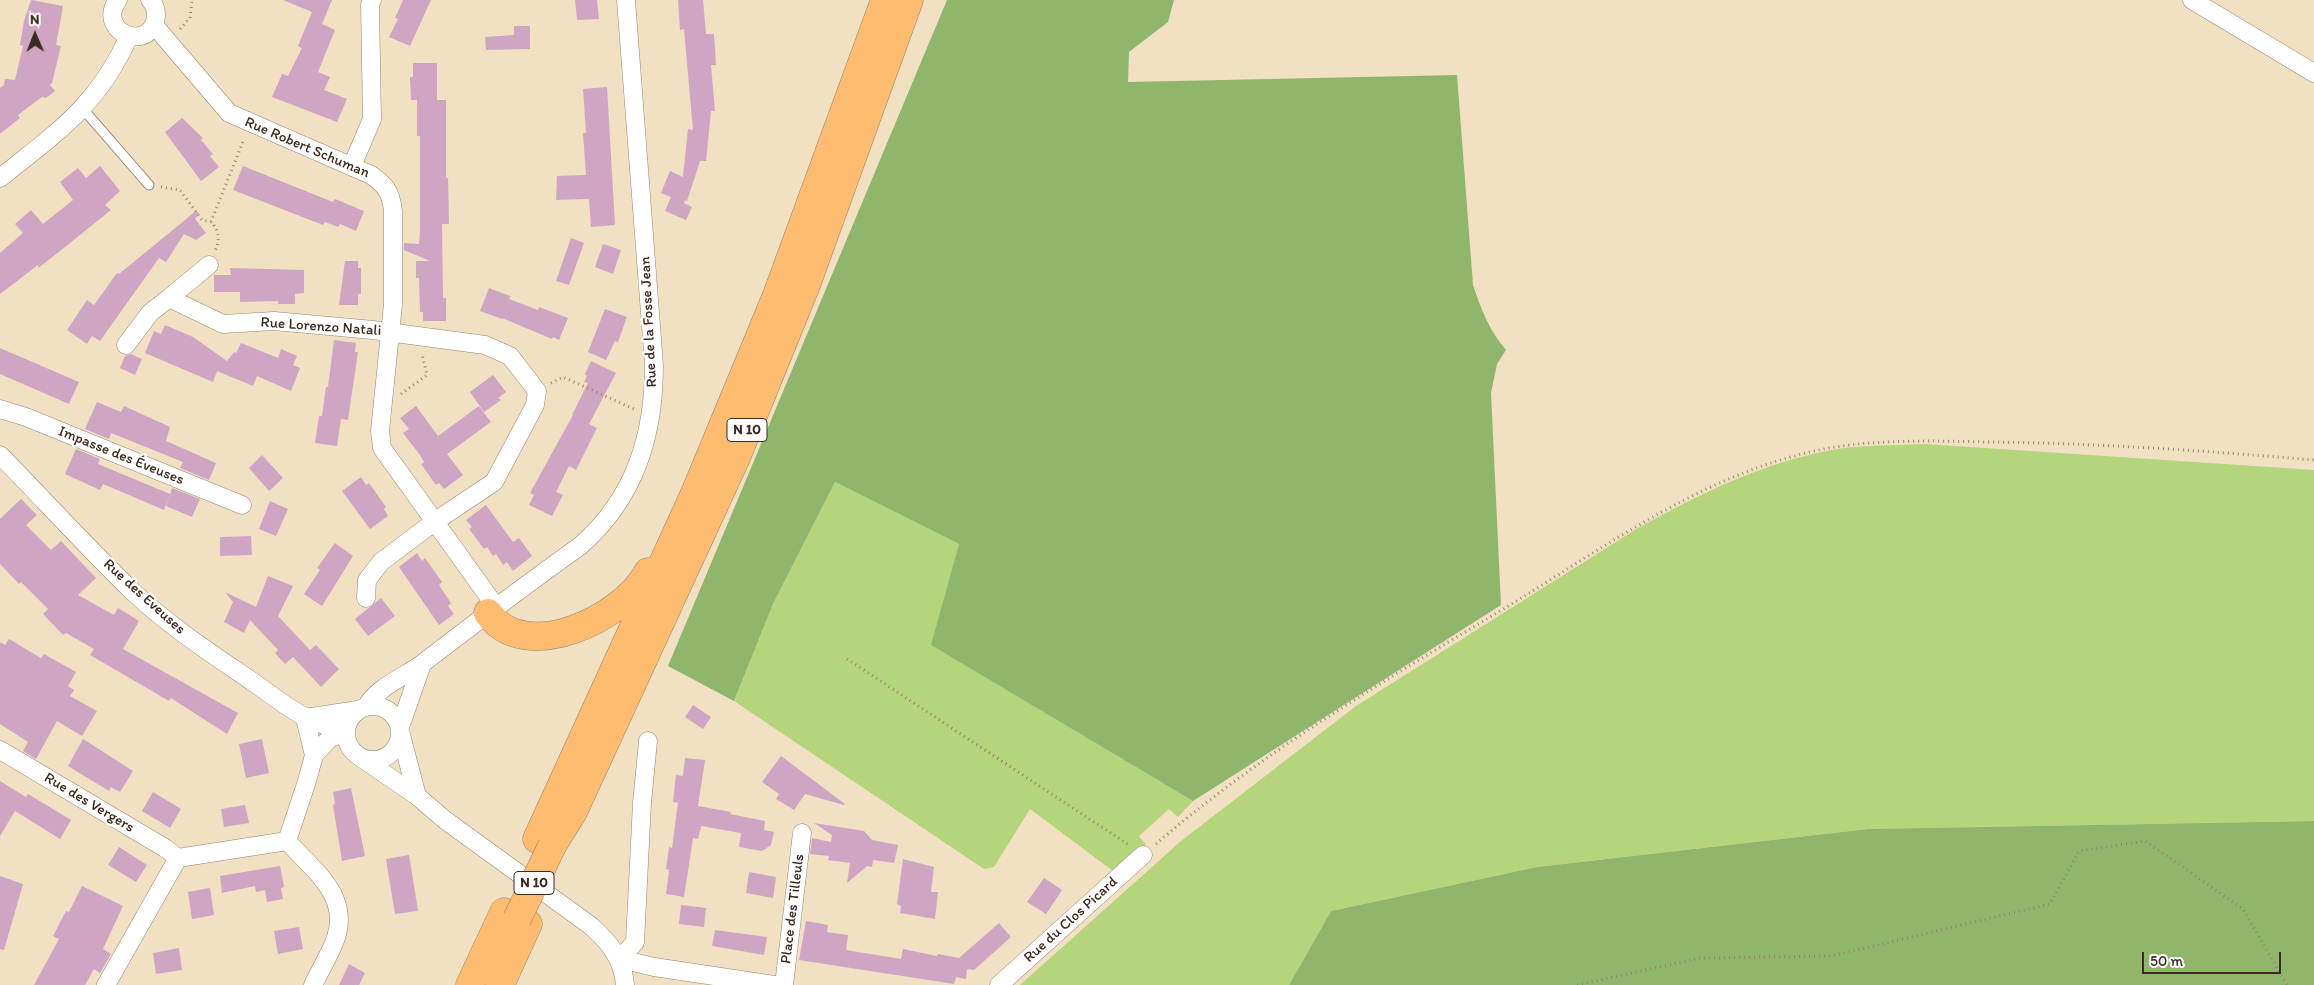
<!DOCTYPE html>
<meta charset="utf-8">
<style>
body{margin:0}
#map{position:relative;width:2314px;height:985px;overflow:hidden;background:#f1e0c2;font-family:Itim,sans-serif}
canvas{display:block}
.north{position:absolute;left:10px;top:10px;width:50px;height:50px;-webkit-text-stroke:4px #fff;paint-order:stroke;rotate:359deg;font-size:14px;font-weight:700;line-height:20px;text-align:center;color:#3b2a1e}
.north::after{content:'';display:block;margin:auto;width:18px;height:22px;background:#3b2a1e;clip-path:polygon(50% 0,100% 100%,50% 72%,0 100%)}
.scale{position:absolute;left:2142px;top:952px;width:139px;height:22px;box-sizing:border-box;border:2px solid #3b2a1e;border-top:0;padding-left:6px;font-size:15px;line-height:18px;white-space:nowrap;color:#3b2a1e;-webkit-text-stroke:4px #fff;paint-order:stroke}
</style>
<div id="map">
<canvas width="2314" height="985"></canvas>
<div class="north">N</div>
<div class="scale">50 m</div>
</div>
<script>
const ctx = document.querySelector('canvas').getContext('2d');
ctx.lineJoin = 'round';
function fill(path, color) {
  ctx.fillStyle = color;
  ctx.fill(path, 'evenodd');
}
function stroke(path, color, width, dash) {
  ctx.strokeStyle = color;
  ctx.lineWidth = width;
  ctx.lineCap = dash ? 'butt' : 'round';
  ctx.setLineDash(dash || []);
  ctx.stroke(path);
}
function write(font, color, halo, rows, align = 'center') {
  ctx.font = font + ' Itim,sans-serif';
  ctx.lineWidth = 5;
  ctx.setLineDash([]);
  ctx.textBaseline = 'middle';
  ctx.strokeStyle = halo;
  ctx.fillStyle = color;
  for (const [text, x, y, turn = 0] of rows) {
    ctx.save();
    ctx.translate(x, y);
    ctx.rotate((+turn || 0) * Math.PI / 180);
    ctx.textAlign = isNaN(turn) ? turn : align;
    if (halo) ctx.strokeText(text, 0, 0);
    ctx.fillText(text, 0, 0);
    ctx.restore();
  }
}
fill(new Path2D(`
 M1925 444 2314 470V821L1868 829 1537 867 1331 911 1289 985H1020L1181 841 1356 706 1638 528C1703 492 1770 459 1844 448 1871 445 1898 445 1925 444Z
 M835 482 959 544 932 645 1193 801 1178 817 1169 809 1139 836 1146 845 1117 874 1030 809 994 867 984 869 734 701 773 604Z`), '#b5d57c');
fill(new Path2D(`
 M947 0H1174L1168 22 1129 52 1128 82 1457 75 1473 285C1481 309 1489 330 1506 350L1497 364 1491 393 1501 605 1193 801 931 645 959 544 835 482 773 604 734 701 668 666Z
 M2314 821V985H1289L1331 911 1537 867 1868 829Z`), '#90b66c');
fill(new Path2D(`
 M31 0 63 6 56 45 61 46 52 83 50 85 55 91 46 98 42 97 18 115 20 118 0 134V88L4 85 5 79 15 80 23 46 20 45 24 21Z
 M283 0H332L322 24 335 30 318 72 330 77 324 90 347 99 337 122 272 97 282 74 288 76 302 48 298 46 312 12Z
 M403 0H431L410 46 389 37 398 19 395 18Z
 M575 0H597L599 19 577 20Z
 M678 0H703L706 34H714L716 65H711L715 111H711L706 161H700L687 201 685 200 684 203 692 207 686 220 665 211 671 197 661 193 670 171 683 177 688 129 693 130 684 29 680 30Z
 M514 26H530V49L486 50 485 37 514 35Z
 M413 63H437V100H446V178H448L449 224H442L443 298H446V321H423V312H420L419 278H416V261H430L404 250V243L419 244 420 232V136H417V100H411L410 77H413Z
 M607 87 615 225 591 227 589 199 556 200 557 176 586 175 583 133H586L583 89Z
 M182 118 203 138 201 140 213 154 210 156 219 167 201 181 165 132Z
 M100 166 120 191 105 205 111 210 55 255 38 268V265L0 294V253L23 233 15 224 31 210 43 224 73 200 60 182 78 168 86 178Z
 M243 166 333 202 335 199 364 211 356 231 340 224 338 227 325 222 323 225 233 190Z
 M196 211 199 213 195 219 206 233 196 240 184 234 166 262 159 258 100 341 92 336 87 344 67 330 87 300 94 305 117 273 119 274Z
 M571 238 584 243 569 285 556 281Z
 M603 244 621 250 613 274 595 267Z
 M345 261H358V268H361V294H358V305H339Z
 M230 268 304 270V293L295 294V304H278V301L240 302V292H214V275H231Z
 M489 288 510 296 509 299 538 310 539 307 568 318 559 340 553 337 552 339 502 318V319L480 311Z
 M605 309 627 317 618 342 615 341 606 360 588 352Z
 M165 325 193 337 227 361 234 352 236 353 241 343 278 358 281 349 297 356 293 365 300 368 291 391 257 376 253 386 217 371 213 382 145 353 154 331 161 334Z
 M334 340 356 343 355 352H358L348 420 341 419 337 446 315 443 319 416H322L326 387H328Z
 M0 348 79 382 69 404 0 374Z
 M131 354 142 359 135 375 120 368 125 356Z
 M591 361 616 373 589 424 597 428 576 470 569 466 556 492 563 495 552 516 529 505 534 495 530 493 573 415H572L588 383 584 382 587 376 585 374Z
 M493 375 506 392 498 398 501 400 484 412 470 392Z
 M97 402 121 412 124 406 170 427 166 441 216 463 209 480 180 468 183 462 111 433 109 439 85 429Z
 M416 406 438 436 479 406 491 422 447 454 463 475 444 489 439 483 436 485 421 464 424 462 420 455 403 433 409 429 400 418Z
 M76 449 100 459 98 464 170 494 164 510 103 484 100 490 65 474Z
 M262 455 283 478 269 491 249 468Z
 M361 477 366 485 369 483 381 500 386 507 384 509 388 516 370 529 342 491Z
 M172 488 200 499 192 517 166 506Z
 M21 499 37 515 26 525 51 550 61 541 96 578 78 595 114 615 118 608 139 621 123 649 238 713 227 734 171 698 169 701 90 655 94 649 66 633 63 635 43 614 48 609 21 582 19 584 0 564V519Z
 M270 501 288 509 276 536 259 529Z
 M486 505 513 542 519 538 532 556 513 571 507 562 503 565 496 554 493 556 487 547 484 549 469 529 472 527 466 520Z
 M251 536 252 555 220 556V537Z
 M335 543 353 556 322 606 304 594 320 570 317 568Z
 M417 553 422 561 425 558 442 582 439 585 451 603 448 606 454 614 439 625 399 567Z
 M268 576 293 586 278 616 310 650 316 645 339 669 321 687 293 657 285 664 275 653 278 650 250 620 244 633 224 622 233 602 225 592 256 607Z
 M381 598 395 616 368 636 355 619Z
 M9 639 41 658 44 654 76 672 68 686 74 690 70 696 97 711 82 736 57 721 36 759 23 751 28 742 0 724V642L5 645Z
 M693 705 711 717 703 729 685 717Z
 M83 739 133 771 120 792 111 787 109 791 68 766Z
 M262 739 269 773 246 778 239 744Z
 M781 756 845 804 844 805 805 794 794 810 776 799 779 794 762 782Z
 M685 758 705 760 698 806 731 812 730 814 765 821 764 830 774 832 771 845 762 851 739 847 741 833 701 826 698 839 693 838 684 897 666 894 669 870 666 869 669 847 672 848 678 803 673 802 676 775 683 776Z
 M0 781 26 797 28 794 71 820 60 839 15 811 0 836Z
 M351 788 365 856 342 861 333 805 335 804 333 792Z
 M153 792 181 809 170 828 142 811Z
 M245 805 249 823 224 827 221 809Z
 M814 823 864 831 872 840 898 845 894 863 873 860 872 867 867 866 847 883 850 863 828 860 829 856 810 854 812 838 831 842 832 835Z
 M119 847 147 865 136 882 108 865Z
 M409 855 418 911 395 914 386 859Z
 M903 859 934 867 931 892H938L935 919 900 913 901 906 897 904Z
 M280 866 284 887 281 888 283 899 267 902 265 890 256 892 255 886 222 893 220 876Z
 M749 872 776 877 773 898 746 893Z
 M0 876 23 884 4 950 0 949Z
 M1044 878 1062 890 1046 914 1027 902Z
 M82 886 123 906 103 949 111 954 100 973 94 969 85 985H34L59 939 53 936 66 911 69 912Z
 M210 888 214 915 192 919 188 892Z
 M681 905 706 908 704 927 679 924Z
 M806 921 828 925 827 932 848 935 846 950 901 959 903 949 937 956 938 954 959 958 999 923 1011 937 974 970 967 969 966 979 956 977 954 984 799 960Z
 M299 927 303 949 278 954 274 931Z
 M715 930 767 937 764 955 712 946Z
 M179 948 182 970 156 974 153 953Z
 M349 964 365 973 359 985H339Z`), '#cfa5c4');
const service = new Path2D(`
 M83 109 149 185`);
const minor = new Path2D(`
 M118 0C96 29 144 53 155 22 157 14 156 6 150 0
 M2192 0 2314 73
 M154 25 229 113 371 175C386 185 391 193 393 211V304L380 431 382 448 496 607
 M352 166 372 119 370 5 372 0
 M0 178C57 132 98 106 129 36
 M209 265 169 298 223 324 274 321 373 330 485 345 510 356 537 391 535 405 494 482 434 522 381 562 367 580 366 598
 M126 345 150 313 169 298
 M0 409 26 417 242 505
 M0 455C44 500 87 547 132 591 169 626 212 654 253 682 282 702 309 727 346 729
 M346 733a27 27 0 1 1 54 0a27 27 0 1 1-54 0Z
 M366 707C378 686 405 677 423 663 475 623 527 584 580 546 635 498 654 436 654 365L626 0
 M305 718 358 710
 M305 718 314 755
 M400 727 422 664
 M401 735 417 796
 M0 750 165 848 178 858
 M360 757 417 796 445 820 591 926C610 943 623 959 625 985
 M287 841C314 871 353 897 334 943 328 957 320 971 313 985
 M287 841 307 781 314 755 331 737 345 734
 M620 959 635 942 642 803 648 741
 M620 959 654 967 774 985
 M106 985 178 858 287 841
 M784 985 802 833
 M999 985 1143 855`);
const primary = new Path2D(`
 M488 613C525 666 624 618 648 572
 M537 839 695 493 777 295 885 0
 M552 846 573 812 735 460 806 285 909 0
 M470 985 504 912
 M500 985 528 924`);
stroke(service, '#968570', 11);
stroke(minor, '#968570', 19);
stroke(primary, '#968570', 29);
stroke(new Path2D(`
 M180 29 190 18 192 0
 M161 187 180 190 202 220 212 222C219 233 220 239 215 251
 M211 222 244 139
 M551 383 563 377 634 409
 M401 394 427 375 422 354
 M847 659 1129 845
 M1156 844C1263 751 1389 678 1510 605 1611 543 1710 470 1829 448 1882 439 1936 441 1989 442 2098 443 2206 451 2314 460
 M1577 985 1700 958 1831 956 2050 904 2079 851 2145 841 2243 909 2287 985`), '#968570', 3, [1, 4]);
stroke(service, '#fff', 9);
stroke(minor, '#fff', 18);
stroke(primary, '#fdbc6f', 28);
const primaryBridge = new Path2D(`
 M517 919 552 846`);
stroke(primaryBridge, '#968570', 29, []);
stroke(primaryBridge, '#fdbc6f', 28);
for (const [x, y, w] of [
 [747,430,40],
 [534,883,40]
]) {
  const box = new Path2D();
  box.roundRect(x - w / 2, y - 11.5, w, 23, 4);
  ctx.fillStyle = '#fff';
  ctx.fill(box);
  stroke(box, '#3b2a1e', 1);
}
write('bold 14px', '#3b2a1e', null, [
 ["N 10",747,430],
 ["N 10",534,883]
]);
write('15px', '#3b2a1e', '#fff', [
 ["Rue Robert Schuman",307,148,23],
 ["Rue de la Fosse Jean",649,322,-93],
 ["Rue Lorenzo Natali",321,327,4],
 ["Impasse des Éveuses",121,456,22],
 ["Rue des Eveuses",144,597,42],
 ["Rue des Vergers",89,803,31],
 ["Place des Tilleuls",793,909,-83],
 ["Rue du Clos Picard",1071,920,-42]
]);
</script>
